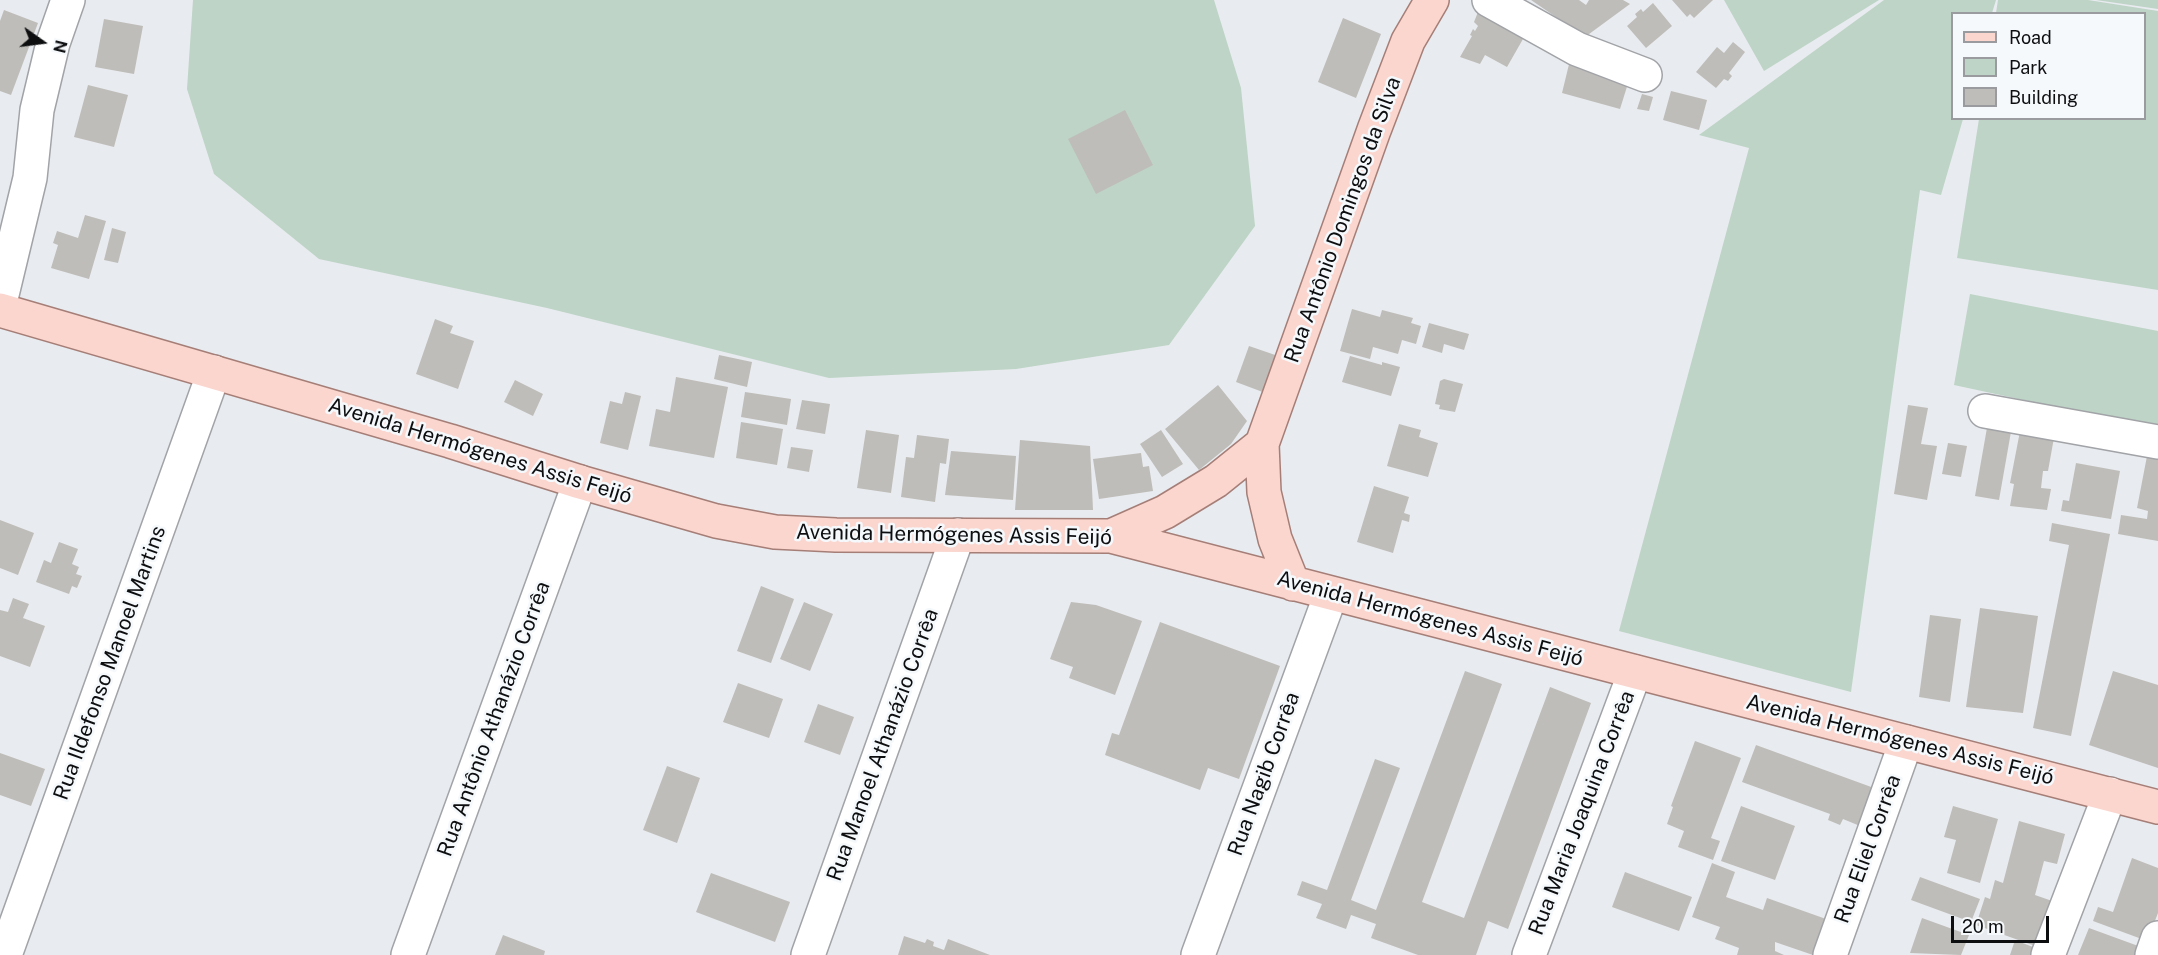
<!DOCTYPE html>
<meta charset="utf-8">
<style>
body{margin:0}
#map{position:relative;width:2158px;height:955px;overflow:hidden;background:#e8ebef;font-family:"Public Sans",sans-serif}
canvas{display:block}
.legend{position:absolute;left:1951px;top:12px;width:195px;height:108px;box-sizing:border-box;background:#f6f9fc;border:2px solid #999b9e;margin:0;padding:8px 10px;list-style:none;font-size:18px;color:#0d0e10}
.legend li{display:flex;align-items:center;gap:12px;height:30px}
.legend b{width:30px;border:2px solid #999b9e}
.north{position:absolute;left:12px;top:12px;width:60px;height:60px;-webkit-text-stroke:4px #f6f9fc;paint-order:stroke;rotate:104deg;font-size:16px;font-weight:700;line-height:24px;text-align:center;color:#0d0e10}
.north::after{content:'';display:block;margin:auto;width:21px;height:27px;background:#0d0e10;clip-path:polygon(50% 0,100% 100%,50% 72%,0 100%)}
.scale{position:absolute;left:1951px;top:916px;width:98px;height:27px;box-sizing:border-box;border:3px solid #0d0e10;border-top:0;padding-left:8px;font-size:18px;line-height:21px;white-space:nowrap;color:#0d0e10;-webkit-text-stroke:4px #f6f9fc;paint-order:stroke}
</style>
<div id="map">
<canvas width="2158" height="955"></canvas>
<ul class="legend">
<li><b style="height:8px;background:#fad6cf"></b>Road</li>
<li><b style="height:16px;background:#bed4c6"></b>Park</li>
<li><b style="height:16px;background:#bfbdb9"></b>Building</li>
</ul>
<div class="north">N</div>
<div class="scale">20 m</div>
</div>
<script>
const ctx = document.querySelector('canvas').getContext('2d');
ctx.lineJoin = 'round';
function fill(path, color) {
  ctx.fillStyle = color;
  ctx.fill(path, 'evenodd');
}
function stroke(path, color, width, dash) {
  ctx.strokeStyle = color;
  ctx.lineWidth = width;
  ctx.lineCap = dash ? 'butt' : 'round';
  ctx.setLineDash(dash || []);
  ctx.stroke(path);
}
function write(font, color, halo, rows, align = 'center') {
  ctx.font = font + ' "Public Sans",sans-serif';
  ctx.lineWidth = 5;
  ctx.setLineDash([]);
  ctx.textBaseline = 'middle';
  ctx.strokeStyle = halo;
  ctx.fillStyle = color;
  for (const [text, x, y, turn = 0] of rows) {
    ctx.save();
    ctx.translate(x, y);
    ctx.rotate((+turn || 0) * Math.PI / 180);
    ctx.textAlign = isNaN(turn) ? turn : align;
    if (halo) ctx.strokeText(text, 0, 0);
    ctx.fillText(text, 0, 0);
    ctx.restore();
  }
}
fill(new Path2D(`
 M193 0H1214L1241 88 1255 226 1169 345 1016 369 829 378 547 308 319 259 214 174 187 89Z
 M1724 0H1879L1764 71Z
 M1884 0H1996L1992 13 1952 14V118L1963 119 1941 195 1920 190 1851 692 1619 631 1749 148 1699 135Z
 M1998 0H2088L2158 11V290L1957 258 1979 119 2144 118V14L1996 13Z
 M2096 0H2158V9Z
 M1970 294 2158 331V429L1954 385Z`), '#bed4c6');
fill(new Path2D(`
 M1531 0H1579L1586 5 1589 0H1623L1630 4 1585 37Z
 M1672 0H1713L1694 18 1690 14 1687 17Z
 M1653 3 1672 26 1646 48 1627 26 1637 17 1635 14 1641 9 1643 12Z
 M1480 7 1527 32 1507 67 1485 55 1480 64 1460 57 1472 36 1470 35 1473 29 1475 31 1478 26 1474 22Z
 M4 10 38 23 11 95 0 91V21Z
 M1343 18 1381 34 1356 98 1318 82Z
 M104 19 143 26 134 74 95 67Z
 M1733 42 1745 52 1729 73 1732 76 1728 81 1724 79 1716 88 1696 72 1717 47 1724 53Z
 M1571 56 1630 77 1620 109 1562 93Z
 M88 85 128 95 114 147 74 137Z
 M1671 91 1707 100 1699 130 1663 120Z
 M1642 94 1653 97 1649 111 1637 109Z
 M1125 110 1153 165 1096 194 1068 139Z
 M85 215 106 221 89 279 51 268 58 245 53 243 57 231 78 238Z
 M112 228 126 232 118 263 104 260Z
 M1352 309 1380 317 1382 310 1413 318 1411 323 1421 326 1416 344 1402 340 1398 354 1373 347 1370 359 1340 351Z
 M435 319 453 326 450 333 474 341 458 389 416 374Z
 M1429 323 1469 334 1464 350 1444 344 1442 353 1422 347Z
 M1249 346 1281 357 1268 394 1236 382Z
 M719 355 752 362 747 387 714 379Z
 M1350 356 1382 365V362L1400 367 1391 396 1342 382Z
 M676 377 728 387 714 458 649 446 656 409 670 412Z
 M1444 379 1463 384 1455 412 1439 409 1440 405 1435 404 1440 381Z
 M515 380 543 394 533 416 504 402Z
 M1218 385 1247 421 1231 444 1199 470 1165 429Z
 M625 392 641 396 628 450 600 443 610 401 622 404Z
 M745 392 791 399 787 425 741 417Z
 M802 400 830 404 825 434 796 429Z
 M1908 405 1928 408 1921 444 1937 446 1927 500 1894 494Z
 M741 422 783 429 777 465 736 458Z
 M1988 422 2012 426 1999 500 1975 496Z
 M1399 424 1421 430 1419 437 1438 443 1428 477 1387 466Z
 M2021 426 2055 432 2048 471H2043L2041 488 2051 489 2047 510 2010 506 2014 484 2010 483Z
 M866 430 899 435 891 493 857 488Z
 M1161 430 1183 464 1162 477 1140 444Z
 M917 435 949 439 946 464 940 463 935 502 901 497 906 457 914 458Z
 M1020 440 1090 446 1093 510H1015Z
 M1948 443 1967 446 1961 477 1942 474Z
 M791 447 813 450 809 472 787 468Z
 M951 451 1016 456 1013 500 945 495Z
 M1141 453 1143 467 1149 466 1153 491 1099 499 1093 459Z
 M2147 456 2158 458V541L2118 534 2121 515 2147 519 2148 511 2137 508Z
 M2076 463 2120 471 2111 519 2061 511 2063 500 2069 501Z
 M1374 486 1409 497 1404 513 1410 515 1409 522 1402 520 1393 553 1357 542Z
 M0 520 34 533 18 575 0 568Z
 M2052 523 2110 534 2071 736 2033 728 2069 545 2049 541Z
 M59 542 78 549 72 564 79 567 76 574 82 576 77 588 72 586 69 594 36 582 44 560 51 563Z
 M761 586 794 599 771 663 737 651Z
 M13 598 29 604 23 618 45 626 30 667 0 656V610L8 612Z
 M804 602 833 614 810 671 780 659Z
 M1071 602 1096 605 1142 621 1115 695 1069 678 1073 667 1050 659Z
 M1980 608 2038 616 2023 713 1966 707Z
 M1930 615 1961 619 1950 702 1919 697Z
 M1160 622 1280 666 1239 779 1208 768 1200 790 1105 755 1112 733 1119 735Z
 M1465 671 1502 684 1422 902 1464 918 1550 687 1591 703 1508 929 1488 921 1476 955H1418L1371 938 1376 924 1351 915 1346 929 1316 918 1322 904 1297 895 1302 881 1327 890 1375 759 1400 768 1351 900 1376 910Z
 M2113 671 2158 685V768L2089 745Z
 M738 683 783 699 769 738 723 722Z
 M818 704 854 717 840 755 804 742Z
 M1695 741 1741 758 1711 838 1720 841 1713 860 1678 847 1684 831 1667 824 1673 807 1671 806Z
 M1756 745 1874 788 1860 826 1843 819 1840 825 1828 820 1830 814 1742 782Z
 M0 753 45 769 31 806 0 795Z
 M667 766 700 778 677 843 643 830Z
 M1741 806 1795 826 1775 880 1721 861Z
 M1953 806 1998 819 1980 883 1947 873 1956 840 1944 837Z
 M2019 821 2065 834 2057 864 2044 861 2035 895 2058 903 2041 948 1976 925 1985 897 1990 899 1995 880 2003 883Z
 M2132 858 2158 868V913L2147 941 2093 921 2098 907 2113 912Z
 M1712 863 1735 872 1726 897 1763 910 1767 898 1826 919 1813 955 1775 942V951L1784 955H1737L1739 948 1715 939 1720 927 1692 917Z
 M1625 872 1692 897 1679 931 1612 907Z
 M711 873 790 902 775 942 696 912Z
 M1920 877 1980 899 1971 922 1911 900Z
 M1922 918 1969 935 1961 955 1910 953Z
 M2089 928 2141 947 2138 955H2078Z
 M503 935 545 951 544 955H495Z
 M904 936 925 943 927 939 934 942 933 946 944 950 948 939 990 955H898Z
 M2015 940 2038 949 2036 955H2010Z`), '#bfbdb9');
const minor = new Path2D(`
 M1489 0 1577 49 1645 75
 M0 303 30 178 37 110 53 43 68 0
 M1985 411 2158 442
 M5 955 214 372
 M408 955 580 482
 M808 955 958 535
 M1198 955 1331 594
 M1529 955 1635 672
 M1830 955 1906 742
 M2048 955 2110 794
 M2152 955 2158 938`);
const major = new Path2D(`
 M0 310 450 441 580 482 716 521 775 532 836 535 1111 536 2158 807
 M1111 536 1165 512 1216 481 1262 444
 M1293 584 1275 539 1264 492 1262 444 1374 130 1408 41 1432 0`);
stroke(minor, '#a1a3a7', 36);
stroke(major, '#a57e77', 36);
stroke(minor, '#fff', 33);
stroke(major, '#fad6cf', 33);
write('21px', '#0d0e10', '#f6f9fc', [
 ["Rua Antônio Domingos da Silva",1343,220,-70],
 ["Avenida Hermógenes Assis Feijó",480,451,17],
 ["Avenida Hermógenes Assis Feijó",954,535,1],
 ["Avenida Hermógenes Assis Feijó",1430,619,15],
 ["Rua Ildefonso Manoel Martins",110,663,-70],
 ["Rua Antônio Athanázio Corrêa",494,719,-70],
 ["Avenida Hermógenes Assis Feijó",1900,740,14],
 ["Rua Manoel Athanázio Corrêa",883,745,-70],
 ["Rua Nagib Corrêa",1264,774,-70],
 ["Rua Maria Joaquina Corrêa",1582,813,-69],
 ["Rua Eliel Corrêa",1868,849,-70]
]);
</script>
